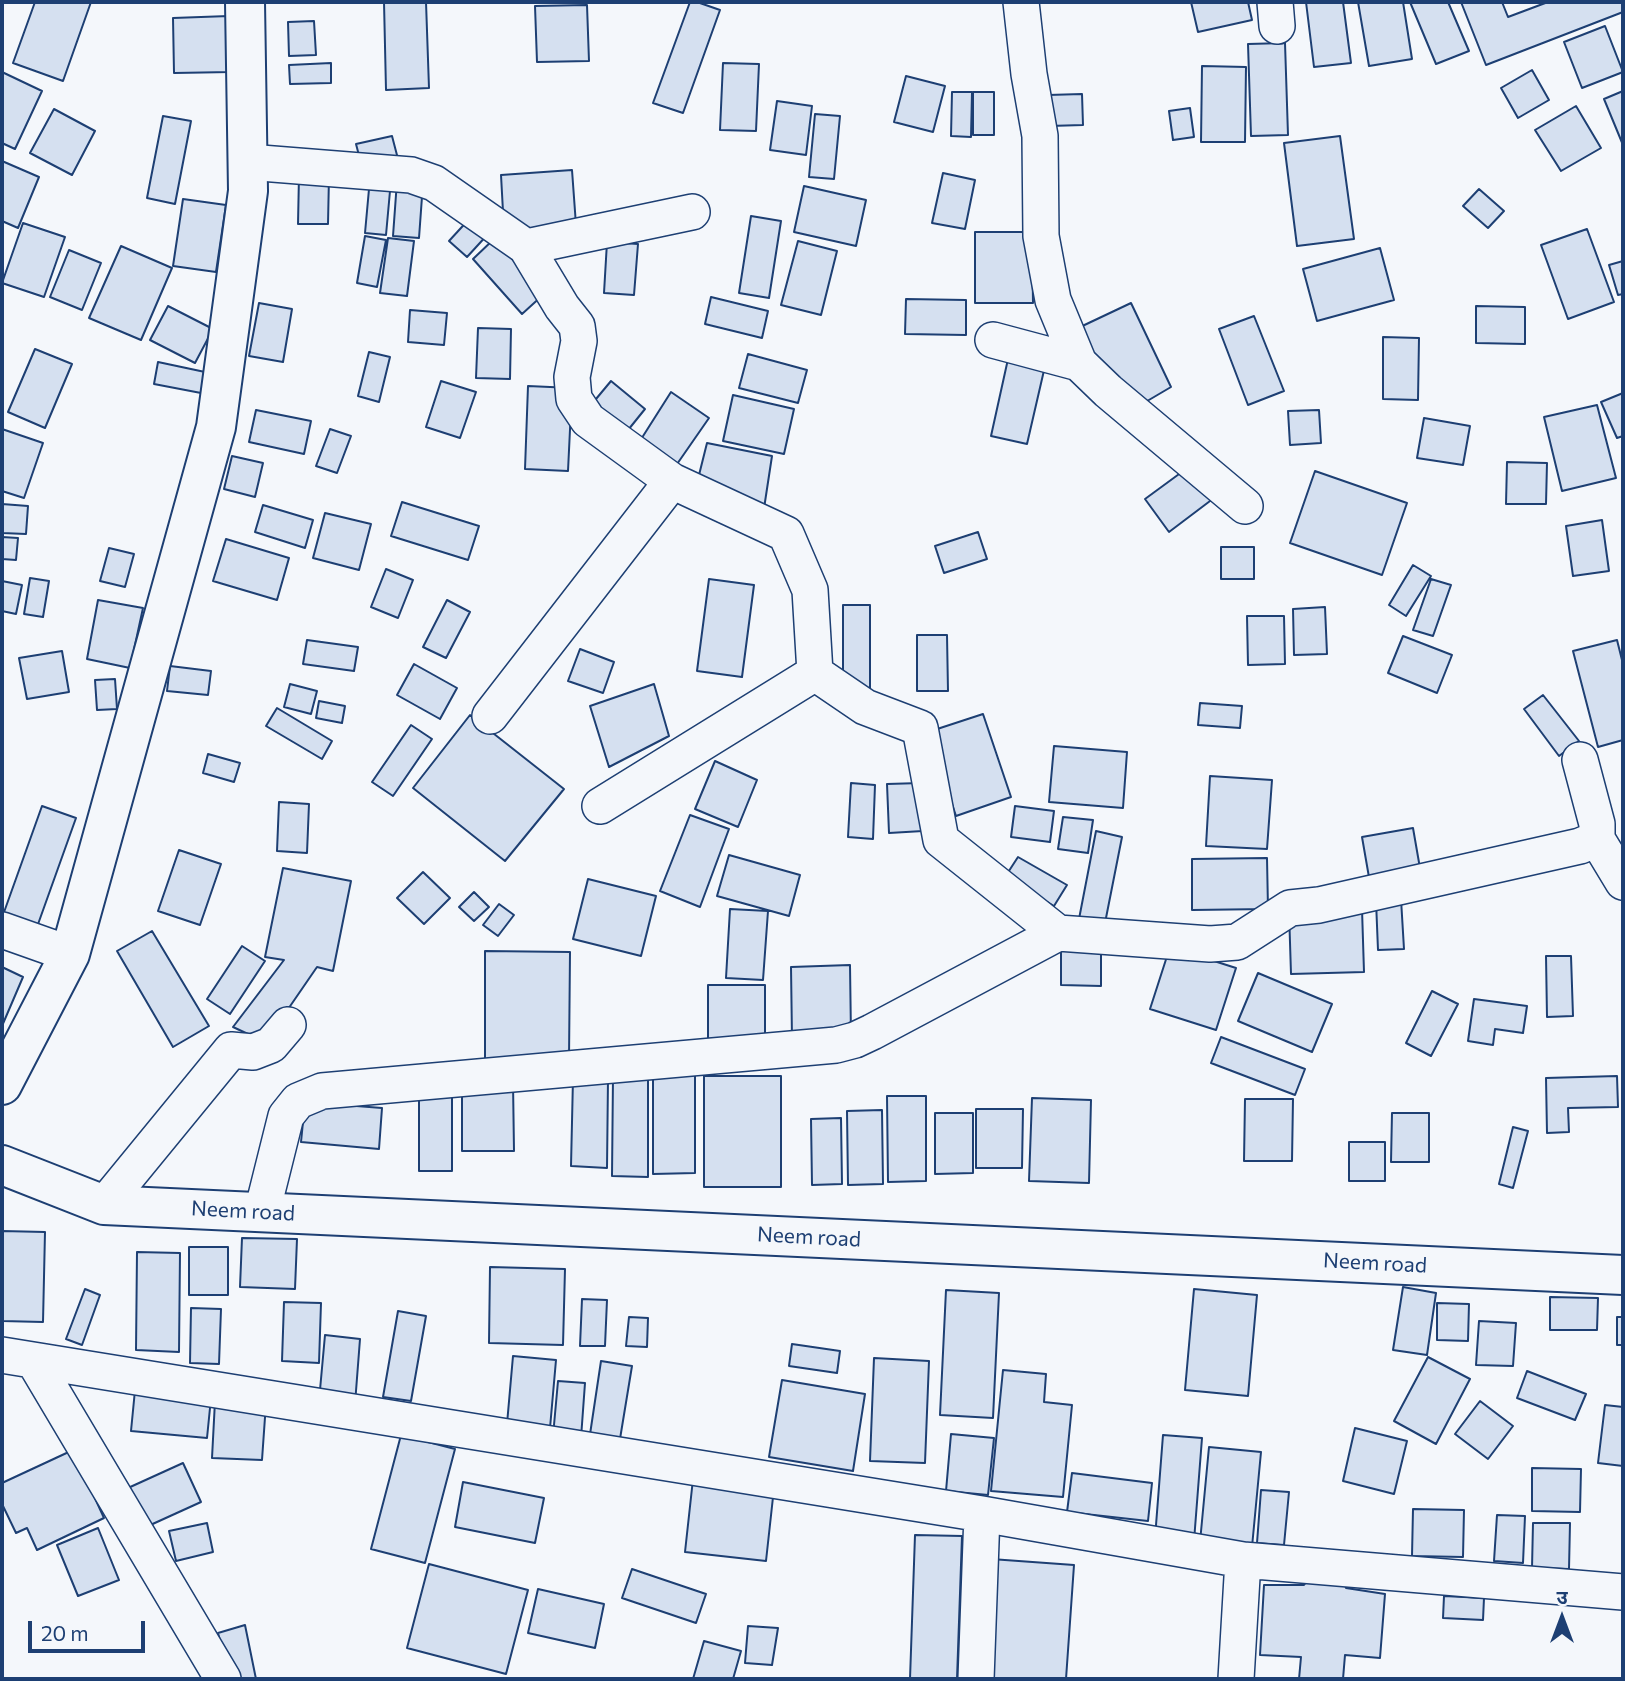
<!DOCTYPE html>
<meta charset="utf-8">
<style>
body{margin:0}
#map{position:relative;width:1625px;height:1681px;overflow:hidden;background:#f4f7fb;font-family:Commissioner,"Noto Sans Devanagari",sans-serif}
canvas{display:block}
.frame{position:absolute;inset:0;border:4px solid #1d3f73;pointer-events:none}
.north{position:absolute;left:1527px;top:1583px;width:70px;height:70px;-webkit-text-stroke:5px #f4f7fb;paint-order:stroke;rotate:0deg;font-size:19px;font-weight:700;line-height:28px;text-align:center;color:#1d3f73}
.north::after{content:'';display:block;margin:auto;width:24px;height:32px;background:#1d3f73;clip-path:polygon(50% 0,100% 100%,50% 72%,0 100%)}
.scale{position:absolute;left:28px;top:1621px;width:117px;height:32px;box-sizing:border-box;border:4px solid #1d3f73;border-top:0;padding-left:9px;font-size:21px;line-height:24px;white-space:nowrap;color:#1d3f73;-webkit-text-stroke:5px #f4f7fb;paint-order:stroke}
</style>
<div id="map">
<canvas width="1625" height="1681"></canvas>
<div class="frame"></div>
<div class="north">उ</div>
<div class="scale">20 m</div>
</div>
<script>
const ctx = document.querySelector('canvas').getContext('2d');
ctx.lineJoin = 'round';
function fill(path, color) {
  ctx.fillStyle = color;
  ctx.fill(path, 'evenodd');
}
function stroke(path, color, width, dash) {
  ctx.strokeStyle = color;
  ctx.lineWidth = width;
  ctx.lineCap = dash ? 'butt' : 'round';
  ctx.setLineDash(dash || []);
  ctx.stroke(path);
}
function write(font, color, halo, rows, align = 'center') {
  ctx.font = font + ' Commissioner,sans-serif';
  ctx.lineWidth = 5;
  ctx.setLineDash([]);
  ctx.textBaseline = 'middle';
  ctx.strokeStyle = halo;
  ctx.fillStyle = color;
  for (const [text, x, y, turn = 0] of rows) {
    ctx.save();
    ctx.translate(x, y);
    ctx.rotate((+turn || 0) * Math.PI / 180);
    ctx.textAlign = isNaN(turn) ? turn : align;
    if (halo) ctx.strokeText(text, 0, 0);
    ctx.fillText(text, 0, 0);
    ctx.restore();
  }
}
const building = new Path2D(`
 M35 2H91L63 81 13 63Z
 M384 2H426L429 88 386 90Z
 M690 2H697L720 10 683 113 653 103Z
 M1191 2H1248L1252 20 1198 32Z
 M1306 2H1343L1351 63 1314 67Z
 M1358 2H1403L1412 59 1369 66Z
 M1410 2H1448L1469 51 1436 64Z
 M1461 2H1502L1508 17 1548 2H1623V12L1486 65Z
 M587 5 589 61 537 62 535 6Z
 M229 16 231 72 174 73 173 18Z
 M314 21 316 55 289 56 288 22Z
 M1605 26 1623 72 1582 88 1564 42Z
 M1285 43 1288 135 1251 136 1248 44Z
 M331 63V83L290 84 289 65Z
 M723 63 759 64 756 131 720 130Z
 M1202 66 1246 67 1245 142H1201Z
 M1532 70 1549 100 1518 118 1501 88Z
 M2 72 42 91 15 149 2 143Z
 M906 76 945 86 933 132 894 122Z
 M1623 91V145L1604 99Z
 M952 92H972L971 137 951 136Z
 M973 92H994V135H973Z
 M1082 94 1083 125 1049 126 1048 95Z
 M777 101 812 106 806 155 770 150Z
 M1576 106 1601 148 1561 171 1535 130Z
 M1190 108 1194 137 1173 140 1169 111Z
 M54 109 95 131 72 175 30 153Z
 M815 114 840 116 834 179 809 177Z
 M163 116 191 121 175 204 147 198Z
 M392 136 398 159 362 167 356 144Z
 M1340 136 1354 239 1297 246 1284 143Z
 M2 161 39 177 18 228 2 221Z
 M572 170 576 225 504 230 501 175Z
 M943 173 975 180 965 229 932 223Z
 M299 175 329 176 328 224H298Z
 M370 178 391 180 386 235 365 233Z
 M397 181 423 183 419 238 393 236Z
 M804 186 866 200 856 246 794 232Z
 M1479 189 1504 211 1488 228 1463 206Z
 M183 199 226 205 216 272 173 266Z
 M751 216 781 221 769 298 739 293Z
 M471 217 489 233 467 257 449 241Z
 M23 223 65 237 44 297 2 283Z
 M1587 229 1614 302 1568 319 1541 245Z
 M975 232H1032L1033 303H975Z
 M365 236 386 240 377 287 357 283Z
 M388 238 414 241 407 296 380 293Z
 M494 239 544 294 522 314 473 259Z
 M798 241 837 251 821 315 781 305Z
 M607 242 638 244 634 295 604 293Z
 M121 246 172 268 141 340 89 318Z
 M1380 248 1394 300 1317 321 1303 269Z
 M69 250 101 263 82 310 50 297Z
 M1623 261V294L1618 295 1609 265Z
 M711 297 768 311 762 338 705 324Z
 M906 299 966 300V335L905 334Z
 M259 303 292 309 283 362 249 356Z
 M1131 303 1171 387 1137 407 1100 368 1076 329Z
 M168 306 213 329 195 363 150 340Z
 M1476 306 1525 307V344L1476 343Z
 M410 310 447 313 444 345 408 342Z
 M1254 316 1284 391 1248 405 1219 329Z
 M478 328 511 329 510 379 476 378Z
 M1383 337 1419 338 1418 400 1383 399Z
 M35 349 72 364 45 428 8 412Z
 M369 352 390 357 379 402 358 396Z
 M748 354 807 370 798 403 739 388Z
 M1008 359 1045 366 1027 444 991 436Z
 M158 362 205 372 201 393 154 384Z
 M441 381 476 392 460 438 426 427Z
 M611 381 645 409 620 440 586 411Z
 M528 386 572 388 568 471 525 469Z
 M671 392 709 418 675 467 638 444Z
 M1623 393V436L1617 438 1601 402Z
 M733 395 794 409 784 454 723 441Z
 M1597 405 1616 478 1562 491 1544 417Z
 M256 410 311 421 304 454 249 442Z
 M1319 410 1321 443 1290 445 1288 411Z
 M1424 418 1470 426 1463 465 1417 458Z
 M2 429 43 443 24 498 2 491Z
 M330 429 351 436 337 473 316 466Z
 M707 443 772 456 763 515 696 487Z
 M232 456 263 463 255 497 224 489Z
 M1507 462 1547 463 1546 504H1506Z
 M1190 466 1214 498 1169 532 1145 499Z
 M1315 471 1407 503 1382 575 1290 543Z
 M402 502 479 526 468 560 391 536Z
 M2 504 28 506 26 534 2 533Z
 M263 505 313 520 305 548 255 532Z
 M325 513 371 524 359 570 313 558Z
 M1602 520 1609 571 1573 576 1566 526Z
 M978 532 987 559 944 573 935 546Z
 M2 537 18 538 16 560 2 559Z
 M226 539 289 558 277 600 213 581Z
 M1221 547H1254V579H1221Z
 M109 548 134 554 125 587 100 581Z
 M1413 565 1431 576 1406 616 1389 605Z
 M386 569 413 580 398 618 371 607Z
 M30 578 49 581 43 617 24 614Z
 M709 579 754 585 742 677 697 671Z
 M1431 579 1451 585 1433 636 1413 630Z
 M2 581 22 585 16 614 2 611Z
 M98 600 143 608 130 668 87 659Z
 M447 600 470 612 446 658 423 647Z
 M843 605H870V688H843Z
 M1325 607 1327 654 1294 655 1293 609Z
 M1247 616H1284L1285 664 1248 665Z
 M917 635H947L948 691H917Z
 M1403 636 1452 655 1437 693 1388 673Z
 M307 640 358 647 354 671 303 664Z
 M1617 640 1623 664V740L1598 747 1573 651Z
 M580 649 614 662 603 693 568 681Z
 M62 651 69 692 27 699 19 658Z
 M414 664 457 688 440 719 397 695Z
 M170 666 211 671 208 695 167 691Z
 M115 679 117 709 97 710 95 680Z
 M290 684 317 691 311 714 284 707Z
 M654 684 669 736 609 767 590 706Z
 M1543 695 1579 741 1559 756 1524 709Z
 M319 701 345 706 342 723 316 718Z
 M1200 703 1242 706 1240 728 1198 725Z
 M277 708 332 741 322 759 266 726Z
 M983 714 1011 797 956 816 928 732Z
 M470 715 564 789 505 861 413 788Z
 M411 725 432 739 393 796 372 782Z
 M1054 746 1127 752 1123 808 1049 802Z
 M208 754 240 763 234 782 203 773Z
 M715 761 757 780 738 827 695 809Z
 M1210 776 1272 780 1267 849 1206 846Z
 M851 783 875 785 873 839 848 837Z
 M921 783 923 831 889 833 887 784Z
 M279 802 309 804 307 853 277 851Z
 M42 806 76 818 37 927 3 915Z
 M1015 806 1054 811 1050 842 1011 837Z
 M690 815 729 829 700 907 660 891Z
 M1063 817 1093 820 1088 853 1058 849Z
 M1413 828 1421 874 1370 883 1362 837Z
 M1096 831 1122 837 1105 923 1079 919Z
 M179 850 221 864 200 925 158 911Z
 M729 855 800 875 789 916 717 896Z
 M1018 857 1067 885 1054 906 1005 877Z
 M1267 858 1268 909 1192 910V859Z
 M283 868 351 881 333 971 317 967 284 1015 263 1041 233 1027 284 960 265 957Z
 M423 872 450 898 424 924 397 898Z
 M588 879 656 896 641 956 573 939Z
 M474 892 489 907 474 921 459 907Z
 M1401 899 1404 949 1378 950 1376 901Z
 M499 904 514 915 498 936 483 925Z
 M730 909 768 911 763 980 726 978Z
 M1362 909 1364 972 1291 974 1289 911Z
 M152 931 209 1026 173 1047 117 951Z
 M1061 940H1101V986L1061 985Z
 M242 946 265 961 230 1014 207 999Z
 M1170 947 1236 968 1216 1030 1150 1009Z
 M485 951 570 952 569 1059H485Z
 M1546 956H1571L1573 1016 1547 1017Z
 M850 965 851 1037 792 1039 791 967Z
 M2 967 23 977 2 1026Z
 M1258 973 1332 1004 1312 1052 1238 1021Z
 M708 985H765V1044H708Z
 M1432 991 1458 1004 1431 1056 1406 1043Z
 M1474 999 1527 1006 1523 1033 1495 1029 1493 1045 1468 1041Z
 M1221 1037 1305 1069 1295 1095 1211 1063Z
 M653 1068H695V1173L653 1174Z
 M613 1076H648V1177L612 1176Z
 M704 1076H781V1187H704Z
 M1617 1076 1618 1107 1568 1108 1569 1132 1547 1133 1546 1078Z
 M573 1078 608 1079 607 1168 571 1166Z
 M513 1082 514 1151H462V1083Z
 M419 1096H452V1171H419Z
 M887 1096H926V1181L888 1182Z
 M1032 1098 1091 1100 1089 1183 1029 1181Z
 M1245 1099H1293L1292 1161H1244Z
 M305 1102 382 1108 379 1149 301 1142Z
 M976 1109H1023L1022 1168H976Z
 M882 1110 883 1184 848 1185 847 1111Z
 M935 1113H973V1173L935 1174Z
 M1392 1113H1429V1162H1391Z
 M841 1118 842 1184 812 1185 811 1119Z
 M1513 1127 1528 1131 1513 1188 1499 1184Z
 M1349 1142H1385V1181H1349Z
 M2 1231 45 1232 43 1322 2 1321Z
 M242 1238 297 1239 295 1289 240 1287Z
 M189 1247H228V1295H189Z
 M137 1252 180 1253 179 1352 136 1350Z
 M490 1267 565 1269 563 1345 489 1343Z
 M1403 1287 1436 1293 1427 1355 1393 1350Z
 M85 1289 100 1295 82 1345 66 1339Z
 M1194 1289 1257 1295 1248 1396 1185 1390Z
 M946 1290 999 1293 993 1418 940 1415Z
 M1550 1297 1598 1298 1597 1330H1550Z
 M582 1299 607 1300 605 1346H580Z
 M284 1302 321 1303 319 1363 282 1361Z
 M1437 1303 1469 1304 1468 1341 1437 1340Z
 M191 1308 221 1309 219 1364 190 1363Z
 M398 1311 426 1316 411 1401 383 1397Z
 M629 1317 648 1318 647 1347 626 1346Z
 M1617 1317H1623V1345H1617Z
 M1479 1321 1516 1323 1513 1366 1476 1365Z
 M325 1335 360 1339 355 1404 319 1401Z
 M792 1344 840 1351 837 1373 789 1366Z
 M513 1356 556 1360 550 1428 507 1424Z
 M1428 1357 1470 1379 1436 1444 1394 1421Z
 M874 1358 929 1361 925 1463 870 1461Z
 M601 1361 632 1366 619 1445 589 1441Z
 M1003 1370 1046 1374 1044 1402 1072 1405 1063 1497 991 1491Z
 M1527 1371 1586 1394 1575 1420 1517 1398Z
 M782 1380 865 1394 853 1471 769 1457Z
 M558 1381 585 1383 581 1438 553 1436Z
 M135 1390 211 1398 207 1438 131 1431Z
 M215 1401 266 1403 262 1460 212 1458Z
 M1480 1401 1513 1426 1488 1459 1455 1434Z
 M1605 1405 1623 1407V1466L1598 1463Z
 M1355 1428 1407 1441 1394 1494 1343 1481Z
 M951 1434 994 1438 988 1495 946 1491Z
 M401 1435 455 1449 425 1563 371 1549Z
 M1163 1435 1202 1438 1194 1541 1155 1538Z
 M1209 1447 1261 1452 1252 1547 1200 1542Z
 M73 1450 104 1518 37 1550 27 1528 16 1533 3 1506 2 1507V1483Z
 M183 1463 201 1502 146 1527 128 1488Z
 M1532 1468 1581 1469 1580 1512 1532 1511Z
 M1072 1473 1152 1483 1148 1521 1067 1512Z
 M693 1479 774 1488 766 1561 685 1552Z
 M463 1482 544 1498 535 1543 455 1527Z
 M1261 1490 1289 1492 1284 1545 1257 1543Z
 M1413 1509 1464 1510 1463 1557 1412 1556Z
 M1497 1515 1525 1516 1523 1563 1494 1561Z
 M207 1523 213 1552 176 1561 169 1531Z
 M1533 1523H1570L1569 1569 1532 1568Z
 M98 1528 119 1580 78 1596 57 1545Z
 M915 1535 962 1536 957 1679H910Z
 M991 1559 1074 1565 1066 1679H983Z
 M429 1564 528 1590 506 1674 407 1648Z
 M632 1569 706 1594 696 1623 622 1598Z
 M1312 1574 1342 1578 1346 1588 1385 1594 1380 1658 1345 1655 1343 1679H1299L1301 1657 1260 1655 1264 1585H1304Z
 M538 1589 604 1604 595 1648 528 1633Z
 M1444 1596 1484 1598 1483 1620 1443 1618Z
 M245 1625 256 1679H230L218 1633Z
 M748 1626 778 1628 772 1665 745 1663Z
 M704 1641 741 1651 733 1679H693Z`);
fill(building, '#d5e0f0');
stroke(building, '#1d3f73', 2);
const minor = new Path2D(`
 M1021 2 1029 74 1040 136 1041 236 1053 300 1079 363 1108 391 1245 506
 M1275 2 1277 26
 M248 162 411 175 434 183 526 247 562 307 577 326 579 341 572 377 574 399 588 420 672 481
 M526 247 692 212
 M993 340 1079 363
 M815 673 865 707 920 728 941 840 1058 933
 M490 716 672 481 786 534 810 590 815 673 600 806
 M1597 839 1623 882
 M2 930 70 954
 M104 1205 231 1050 253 1052 271 1045 288 1025
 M262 1212 286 1116 298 1101 322 1091 836 1045 855 1040 872 1032 1058 933 1210 944 1224 943 1237 942 1290 908 1319 905 1580 846 1597 839V824L1580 760
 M2 1355 982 1514 1243 1560 1623 1592
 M34 1361 223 1679
 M976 1679 982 1514
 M1236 1679 1243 1560`);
const tertiary = new Path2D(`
 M2 1085 70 954 216 427 248 191 245 2`);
const secondary = new Path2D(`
 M2 1165 104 1205 1623 1275`);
stroke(minor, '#1d3f73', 38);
stroke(tertiary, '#1d3f73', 42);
stroke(secondary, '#1d3f73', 42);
stroke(minor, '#f4f7fb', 35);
stroke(tertiary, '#f4f7fb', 38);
stroke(secondary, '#f4f7fb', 38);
write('21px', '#1d3f73', '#f4f7fb', [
 ["Neem road",243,1211,3],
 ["Neem road",809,1237,3],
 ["Neem road",1375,1263,3]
]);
</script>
